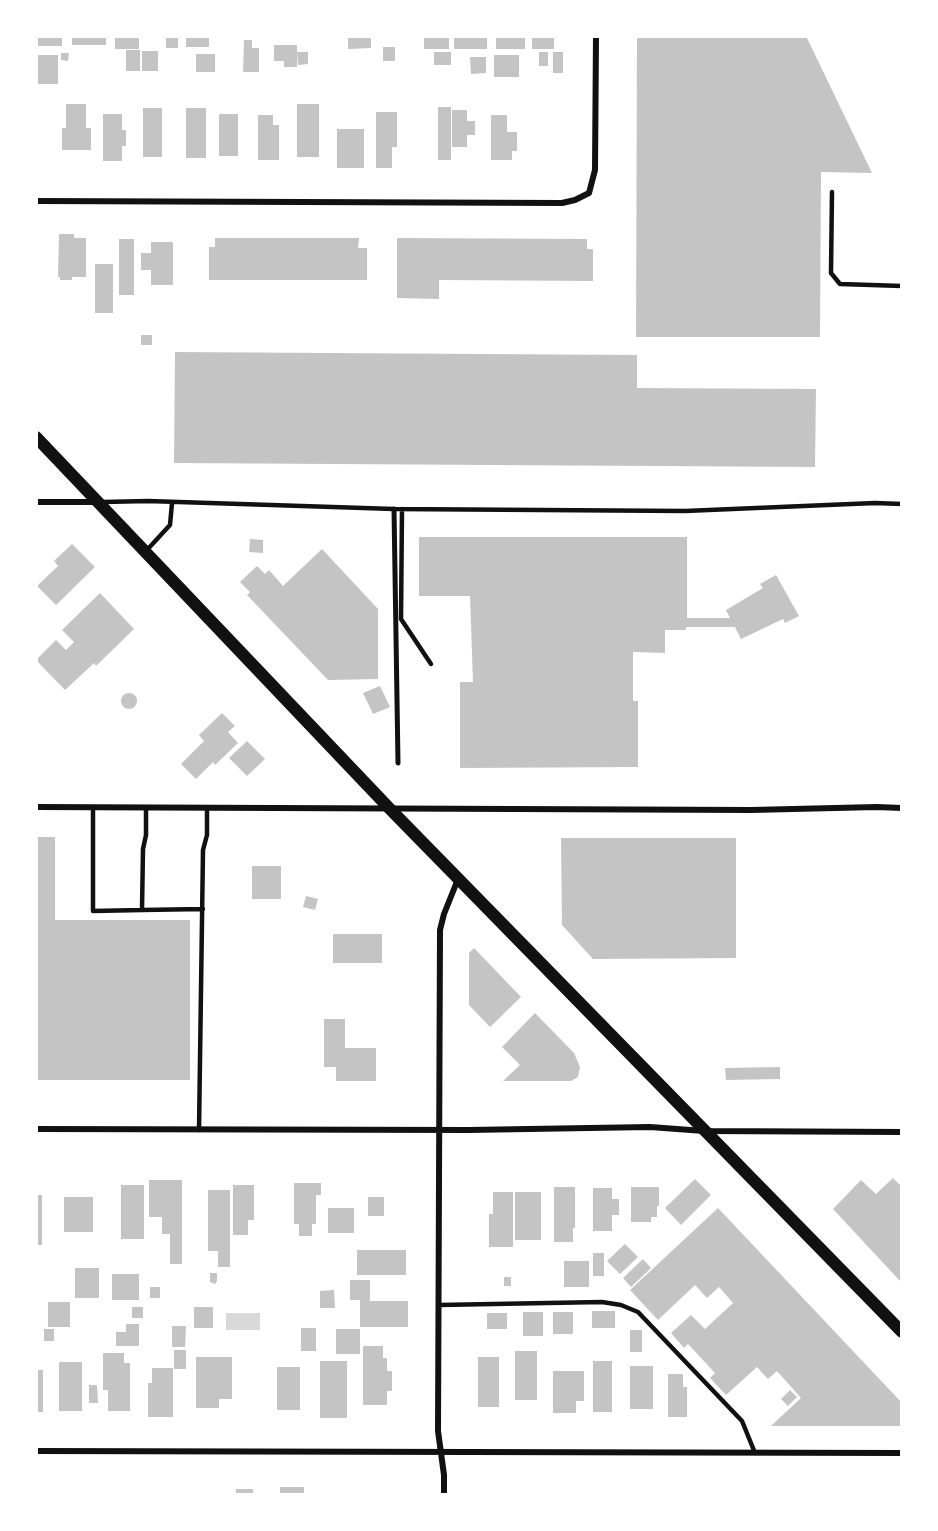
<!DOCTYPE html>
<style>
body{margin:0}
#map{position:relative;width:938px;height:1531px;overflow:hidden;background:#fff;font-family:"Nunito Sans",sans-serif}
canvas{display:block}
.frame{position:absolute;inset:0;border:38px solid #fff;pointer-events:none}
</style>
<div id="map">
<canvas width="938" height="1531"></canvas>
<div class="frame"></div>
</div>
<script>
const ctx = document.querySelector('canvas').getContext('2d');
ctx.lineJoin = 'round';
function fill(path, color) {
  ctx.fillStyle = color;
  ctx.fill(path, 'evenodd');
}
function stroke(path, color, width, dash) {
  ctx.strokeStyle = color;
  ctx.lineWidth = width;
  ctx.lineCap = dash ? 'butt' : 'round';
  ctx.setLineDash(dash || []);
  ctx.stroke(path);
}
fill(new Path2D(`
 M226 1313H260V1330H226Z`), '#d9d9d9');
fill(new Path2D(`
 M36 36H62V46H36Z
 M72 36H106V45H72Z
 M115 36H139V49H115Z
 M166 36H178V48H166Z
 M186 36H209V47H186Z
 M348 36H371V48L348 49Z
 M424 36H449V49H424Z
 M454 36H487V49H454Z
 M496 36H525V49H496Z
 M532 36H554V49H532Z
 M637 36H806L872 173 821 172 820 337H636Z
 M244 40H252V48H259V72H243Z
 M274 45H297V67H284V61H274Z
 M383 47H395V61H383Z
 M126 50H140V71H126Z
 M142 51H158V71H142Z
 M297 52H308V64L298 65Z
 M434 52H451V65H434Z
 M539 52H548V66H539Z
 M553 52H563V73H553Z
 M61 53H69L68 61 61 60Z
 M196 54H215V72H196Z
 M36 55H58V84H36Z
 M494 55H519V77H494Z
 M470 57H486V73L471 74Z
 M66 104H86V128H91V150H62V128H66Z
 M297 104H319V157H297Z
 M438 107H451V160H438Z
 M143 108H162V157H143Z
 M186 108H206V158H186Z
 M452 110H467V121H475V135H467V147H452Z
 M376 112H397V147H392V168H376Z
 M103 114H122V130H126V146H122V161H103Z
 M219 114H238V156H219Z
 M258 115H273V125H279V160H258Z
 M491 115H507V132H517V151H512V160H491Z
 M337 129H364V168H337Z
 M59 234H74V238H86V277H72V280H60V277H58Z
 M215 238H359L358 248H367V280H209V247H215Z
 M397 238 587 239V249H593V281L439 280V299L397 298Z
 M119 239H134V295H119Z
 M151 242H173V285H151V270H141V253H151Z
 M95 264H113V313H95Z
 M141 335H152V345H141Z
 M175 352 637 355V388L816 389 815 467 174 463Z
 M419 537H687V618H730L726 610 763 588 760 584 776 575 799 616 785 623 783 619 741 639 735 627H686V630H665V653L633 652V701H638V767L460 768V682H473L470 596H419Z
 M250 539 263 540V553L249 552Z
 M72 544 95 567 56 605 37 586 58 566 54 561Z
 M322 549 378 609V679L328 680 247 595 250 592 240 582 257 566 265 574 269 570 283 586Z
 M100 593 134 629 96 666 94 663 65 690 36 660 56 640 66 650 74 642 62 630Z
 M380 686 390 707 373 714 363 693Z
 M121 701a8 8 0 1 1 16 0a8 8 0 1 1-16 0Z
 M222 713 235 726 228 732 238 743 215 765 213 762 196 779 181 764 204 741 199 735Z
 M247 741 265 759 247 776 229 758Z
 M36 837H55V920H190V1080H36Z
 M561 838H736V958L593 959 562 925Z
 M252 866H281V899H252Z
 M306 896 318 899 315 910 303 907Z
 M333 934H382V963H333Z
 M474 948 521 997 490 1027 469 1005V953Z
 M535 1013 574 1053 580 1067 578 1077 571 1081H503L520 1065 502 1047Z
 M324 1019H345V1048H376V1081H336V1067H324Z
 M780 1067V1079L726 1080 725 1068Z
 M893 1178 902 1187V1280L900 1281 833 1209 861 1180 876 1194Z
 M695 1179 711 1195 681 1225 665 1208Z
 M149 1180H182V1264H170V1234H162V1217H149Z
 M294 1183H321V1195H316V1224H312V1236H299V1224H294Z
 M121 1185H144V1239H121Z
 M233 1185H254V1220H248V1235H233Z
 M554 1187H575V1228H573V1242H554Z
 M631 1187H659V1206H657V1217H651V1222H631Z
 M593 1188H612V1199H619V1215H612V1231H593Z
 M208 1190H230V1267H218V1251H208Z
 M493 1192H513V1247H489V1214H493Z
 M515 1192H541V1240H515Z
 M36 1195H42V1245H36Z
 M64 1197H93V1232H64Z
 M368 1197H384V1216H368Z
 M328 1208H354V1233H328Z
 M718 1208 902 1403V1426H771L801 1398 777 1371 768 1379 757 1367 726 1395 710 1378 715 1373 688 1344 684 1348 671 1333 691 1315 705 1329 733 1303 719 1287 707 1298 695 1285 658 1320 630 1290Z
 M625 1244 638 1257 620 1274 607 1261Z
 M357 1250H406V1275H357Z
 M593 1253H604V1276H593Z
 M643 1259 651 1268 631 1287 623 1278Z
 M564 1261H589V1287H564Z
 M75 1268H99V1298H75Z
 M210 1273H217V1281L215 1284 210 1282Z
 M112 1274H139V1300H112Z
 M504 1277H511V1286H504Z
 M350 1280H370V1301H408V1327H360V1300H350Z
 M150 1287H160V1298H150Z
 M334 1290 335 1308H320V1291Z
 M48 1302H70V1327H48Z
 M132 1307H143V1318H132Z
 M194 1307H213V1328H194Z
 M592 1311H615V1328H592Z
 M523 1312H543V1336H523Z
 M553 1312H573V1334H553Z
 M487 1313H507V1329H487Z
 M126 1324H139V1346H116V1332H126Z
 M172 1326H186L185 1347H172Z
 M301 1328H316V1351H301Z
 M44 1329H54V1341H44Z
 M336 1329H360V1354H336Z
 M630 1330H642V1352H630Z
 M363 1346H383V1358H387V1371H392V1391H387V1405H363Z
 M174 1350H186V1369H174Z
 M515 1351H537V1400H515Z
 M103 1353H124V1363H130V1411H108V1390H103Z
 M196 1357H232V1399H219V1408H196Z
 M478 1357H499V1407H478Z
 M320 1361H347V1418H320Z
 M593 1361H612V1412H593Z
 M59 1362H82V1411H59Z
 M630 1366H653V1409H630Z
 M277 1367H300V1410H277Z
 M152 1368H173V1417H148V1383H152Z
 M36 1370H43V1412H36Z
 M553 1371H584V1401H576V1413H553Z
 M668 1374H683V1387H687V1417H668Z
 M89 1385H97L98 1403H89Z
 M790 1390 797 1397 788 1406 781 1399Z
 M280 1487H304V1495H280Z
 M236 1489H253V1495H236Z`), '#c4c4c4');
stroke(new Path2D(`
 M832 192 831 273 840 284 902 286
 M103 502 148 501 394 509 685 511 875 503 902 504
 M402 509 401 619 431 664
 M146 551 170 525 172 503
 M93 807V911L142 910
 M146 807V835L143 849 142 910 203 909
 M199 1130 203 850 207 835V808
 M439 1305 602 1302 621 1305 638 1312 742 1421 755 1453`), '#111', 4.5);
stroke(new Path2D(`
 M394 509 398 763`), '#111', 5);
stroke(new Path2D(`
 M36 201 562 203 575 200 589 193 595 170 596 36
 M36 502H95
 M36 807 751 810 877 807 902 808
 M36 1129 468 1130 650 1127 704 1131 902 1132
 M36 1451 902 1453
 M444 1495V1475L438 1431 440 930 444 914 458 879`), '#111', 6);
stroke(new Path2D(`
 M36 437 390 809 902 1332`), '#111', 12);
</script>
